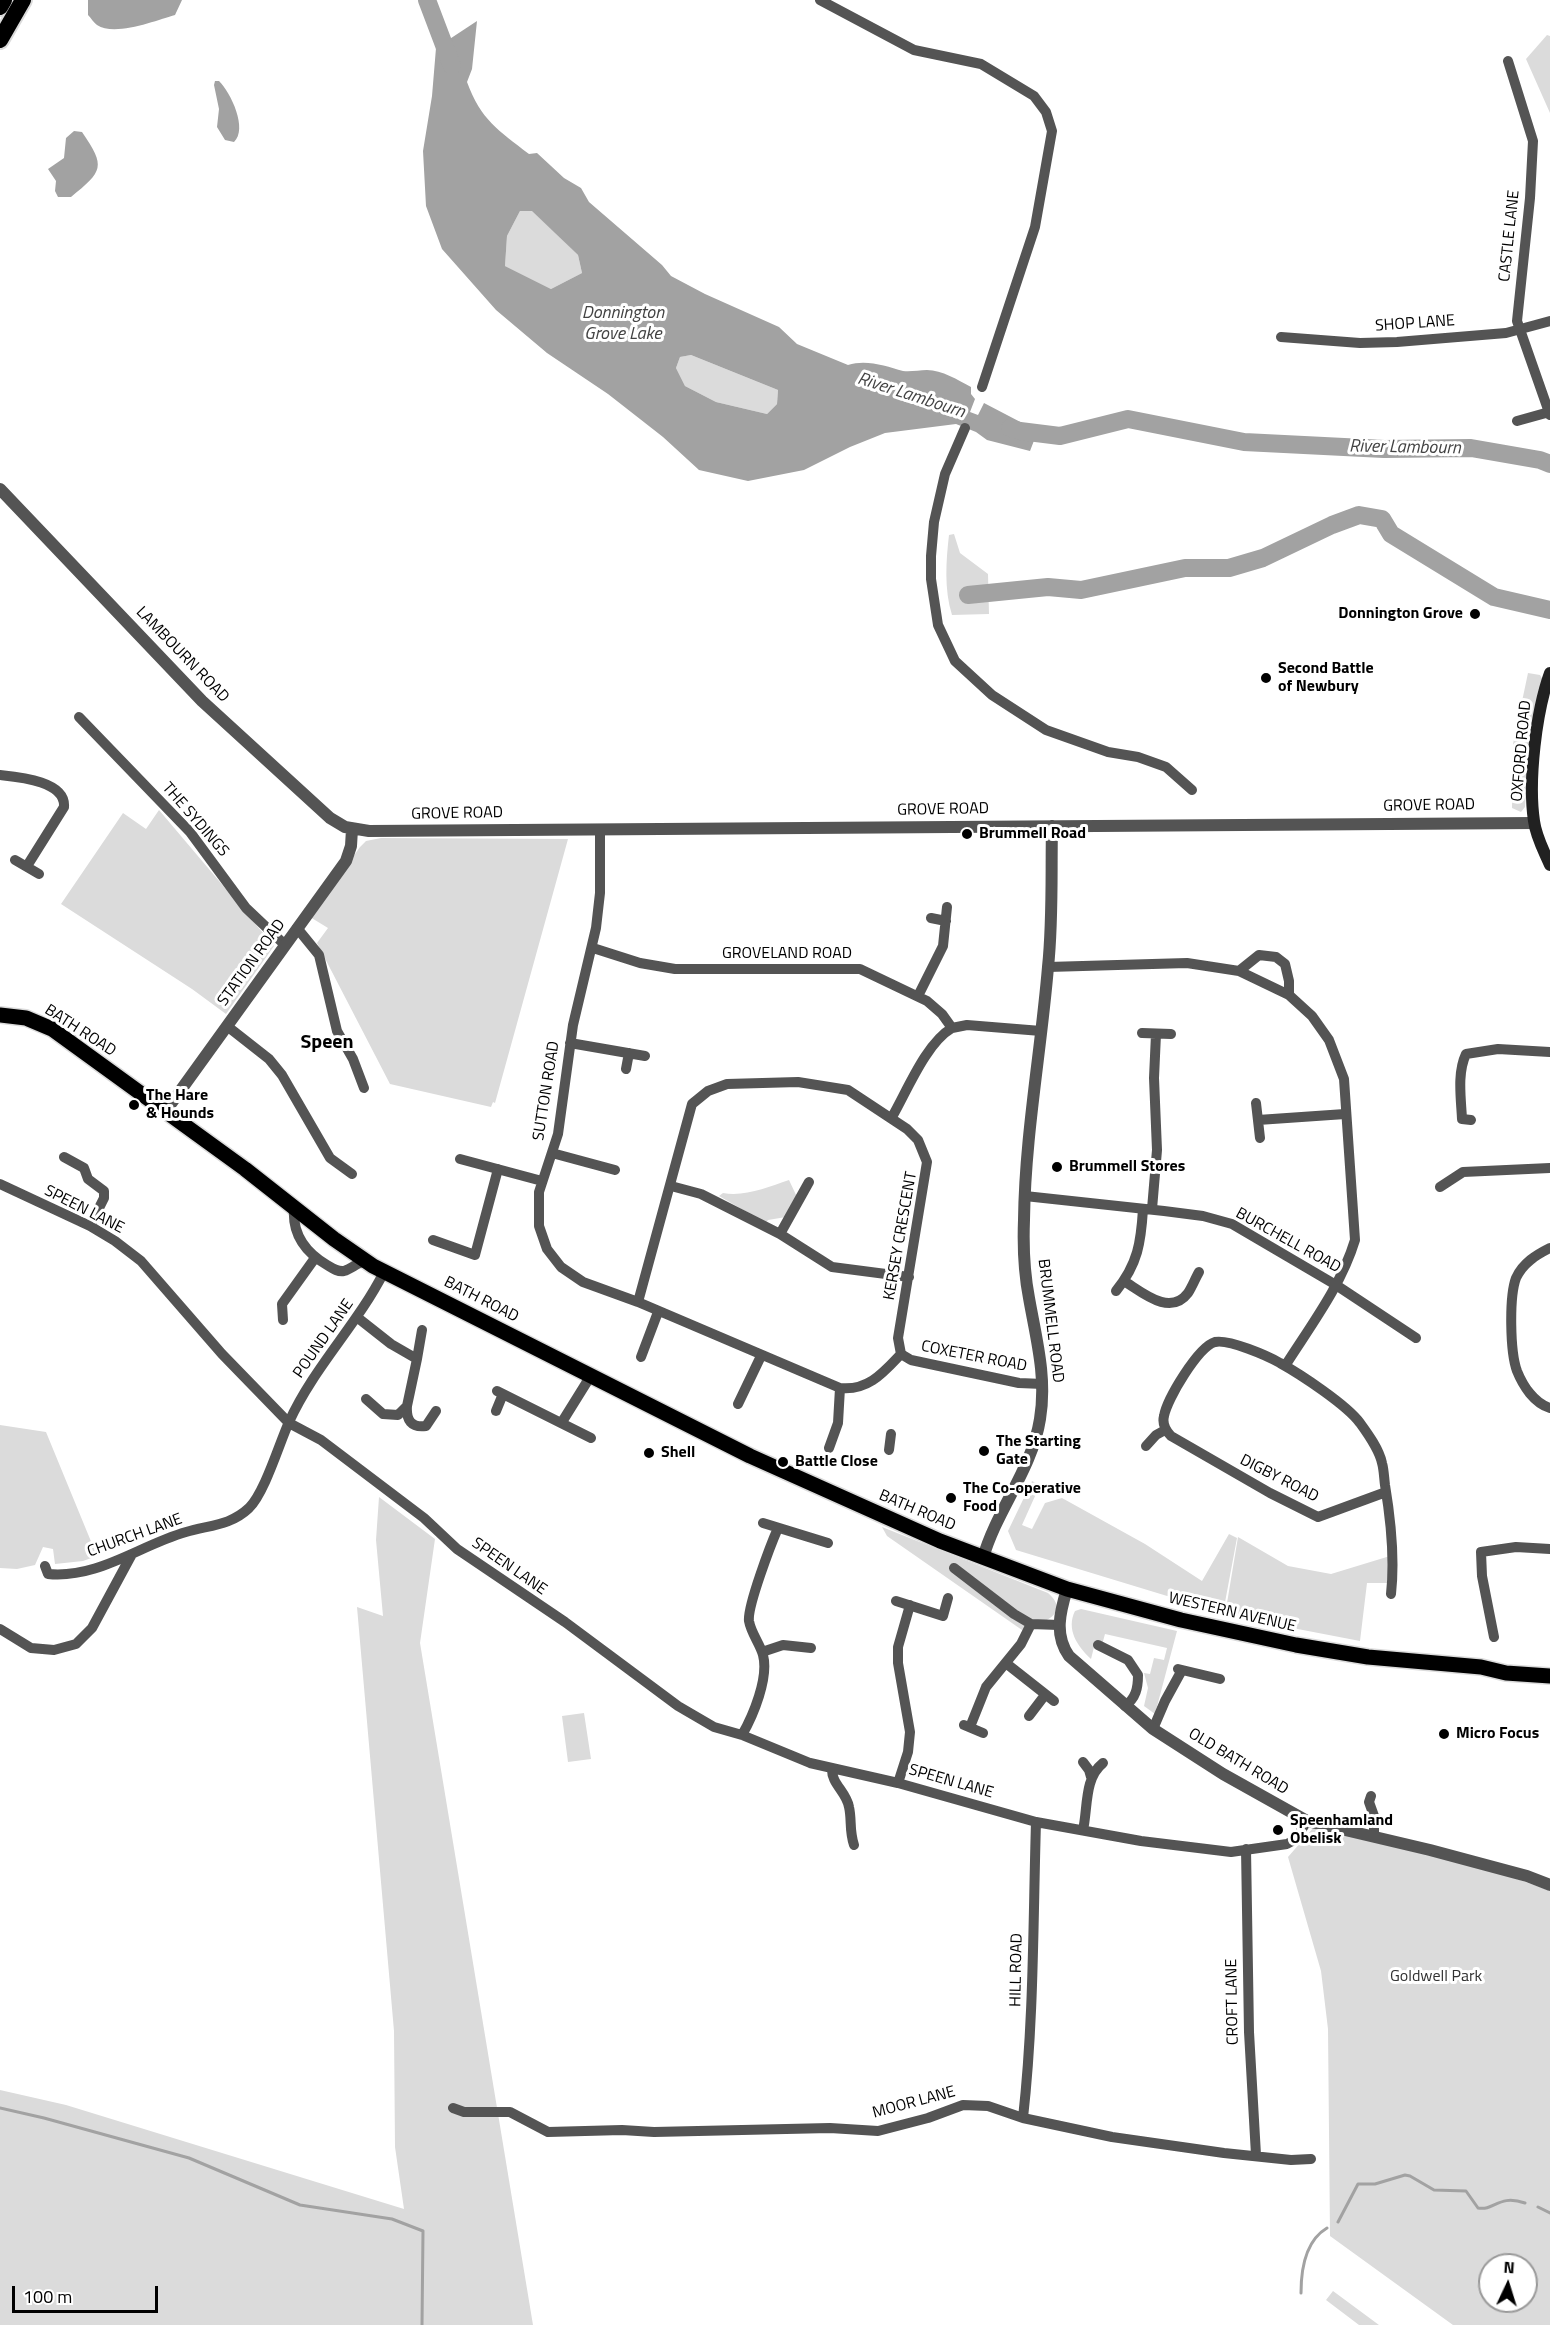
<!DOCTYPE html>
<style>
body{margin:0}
#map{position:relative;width:1550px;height:2325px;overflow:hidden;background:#fff;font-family:"Titillium Web",sans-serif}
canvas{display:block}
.north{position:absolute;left:1478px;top:2253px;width:60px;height:60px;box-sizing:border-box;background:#fff;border:2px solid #999;border-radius:50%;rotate:4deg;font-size:16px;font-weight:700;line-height:24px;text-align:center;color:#000}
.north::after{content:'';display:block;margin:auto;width:21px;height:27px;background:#000;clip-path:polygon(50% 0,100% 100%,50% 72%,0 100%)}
.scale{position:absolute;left:12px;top:2286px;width:146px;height:27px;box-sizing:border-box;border:3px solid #000;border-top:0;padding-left:8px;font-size:18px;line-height:21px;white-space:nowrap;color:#000;-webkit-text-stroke:4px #fff;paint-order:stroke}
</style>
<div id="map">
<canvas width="1550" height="2325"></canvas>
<div class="north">N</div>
<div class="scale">100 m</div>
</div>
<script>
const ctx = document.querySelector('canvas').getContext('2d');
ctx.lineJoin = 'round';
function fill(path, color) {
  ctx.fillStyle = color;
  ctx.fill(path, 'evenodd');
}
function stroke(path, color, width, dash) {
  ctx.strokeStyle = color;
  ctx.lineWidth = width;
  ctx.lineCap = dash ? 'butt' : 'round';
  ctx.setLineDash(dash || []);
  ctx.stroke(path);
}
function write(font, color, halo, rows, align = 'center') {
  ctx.font = font + ' "Titillium Web",sans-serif';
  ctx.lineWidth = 6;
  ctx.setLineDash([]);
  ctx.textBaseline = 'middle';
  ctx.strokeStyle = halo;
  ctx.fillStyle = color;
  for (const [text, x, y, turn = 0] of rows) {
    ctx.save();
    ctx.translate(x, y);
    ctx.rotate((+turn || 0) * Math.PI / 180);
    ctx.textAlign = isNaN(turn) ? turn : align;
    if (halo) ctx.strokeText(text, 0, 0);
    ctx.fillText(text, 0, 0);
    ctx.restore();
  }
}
fill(new Path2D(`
 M1547 35 1550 36V113L1526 59Z
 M520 211H533L578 255 582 273 551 289 505 266 507 236Z
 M691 355 778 390 777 404 767 414 716 402 685 386 676 368 680 357Z
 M954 534 960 553 988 574 989 614 952 615C944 589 946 561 949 535Z
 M1528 673 1540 675 1543 680 1527 780 1525 807 1521 812 1512 808 1513 744Z
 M159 810 274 946 226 1014 192 989 61 904 123 813 146 829Z
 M381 838 568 839 495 1103 493 1102 491 1107 390 1084 317 943 328 928 310 917 360 847 366 841Z
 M789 1180 797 1197 786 1217 768 1220 766 1223 719 1196 723 1193C745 1197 768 1187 789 1180Z
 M0 1425 46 1432 97 1556 83 1561 55 1564 53 1549 43 1547 35 1565 17 1569 0 1568Z
 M1032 1481 1040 1485 1022 1525 1032 1529 1045 1503 1062 1498 1145 1544 1202 1581 1229 1534 1237 1538 1223 1613 1016 1550 1008 1531Z
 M379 1497 435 1539 420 1643 533 2325H0V2090L66 2105 404 2209 395 2147 394 2031 357 1607 383 1616 376 1540Z
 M882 1527 1048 1593C1073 1615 1039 1624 1022 1630L887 1536Z
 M1238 1537 1288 1566 1331 1574 1390 1556V1583H1367L1360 1641 1225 1615Z
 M1081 1609 1177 1631 1155 1714 1144 1706 1148 1688 1144 1673 1150 1674 1154 1658 1164 1660 1167 1648 1105 1634 1102 1645 1095 1643 1091 1659C1077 1646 1066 1629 1075 1611Z
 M584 1713 591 1759 568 1762 562 1716Z
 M1314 1827C1393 1845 1474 1861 1550 1891V2325H1453L1330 2236 1328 2029 1321 1971 1288 1857ZM1490 2265H1526V2301H1490Z
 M1333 2291 1379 2325H1359L1326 2300Z`), '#dbdbdb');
fill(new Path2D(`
 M88 0H182L175 15C157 20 115 37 97 25 94 23 91 18 88 15Z
 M477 21 472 69 467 82C481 120 498 130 529 154L537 153 564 178 581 188 589 202 662 265 671 276 705 294 779 327 797 344 848 365C866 359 886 366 903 371 911 372 919 370 927 370 942 370 958 380 971 387V394L975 399 970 412 978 415 984 403 1028 426 1035 438 1030 451 987 440 976 432 956 424 885 433 850 447 804 470 748 481 699 470 663 437 608 394 547 353 496 310 442 249 426 206 423 151 432 96 436 48ZM520 211H532L578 255 582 273 551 289 505 266 507 236ZM691 355 778 390 777 404 767 414 716 402 685 386 676 368 680 357Z
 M215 81H219C231 93 248 129 234 142L225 140 217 127 219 109 214 85Z
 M74 131 82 132C106 167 103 171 71 197H58L55 191 56 181 48 169 64 158 66 138Z`), '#a2a2a2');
stroke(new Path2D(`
 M0 2108 44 2118 189 2158 300 2205 392 2219 423 2231 422 2325
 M1538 2207 1550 2213
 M1338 2222 1358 2184H1375L1405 2175 1410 2176 1434 2190 1466 2191 1478 2208C1495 2211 1498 2194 1525 2203
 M1301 2293C1301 2270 1305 2241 1327 2228`), '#a2a2a2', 3);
stroke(new Path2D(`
 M427 0 452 66
 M1010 428 1020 431 1060 436 1128 419 1244 442 1384 449 1471 448 1540 460 1550 464
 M968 595 1048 587 1081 590 1185 568H1229L1263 558 1332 525 1359 515 1382 519 1391 534 1494 597 1550 610`), '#a2a2a2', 18);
const primary = new Path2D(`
 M0 1015 26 1018 52 1029 245 1169 334 1239 373 1266 750 1456 940 1541 1067 1589 1181 1620 1296 1645 1368 1657 1481 1667 1506 1673 1550 1676`);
const trunk = new Path2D(`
 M0 7 4 0
 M0 40 23 0`);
stroke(primary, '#dbdbdb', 18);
stroke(trunk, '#dbdbdb', 20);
stroke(new Path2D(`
 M820 0 914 50 981 64 1034 96 1046 112 1052 131 1035 227 982 387
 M1508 61 1533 141 1530 198 1517 321 1550 415
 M1281 337 1360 343 1397 342 1506 333 1550 321
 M1517 421 1549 412
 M965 428 945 474 934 522 931 556V579L938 625 955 661 992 695 1046 730 1108 752 1138 757 1166 767 1192 790
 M79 717 190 832 246 908 284 944
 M0 775C19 777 66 781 64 807L27 866
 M600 829V893L596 928 573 1025 558 1134 539 1192V1226L547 1249 561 1267 583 1282 638 1302 840 1388C868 1391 883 1373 901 1354
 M15 860 39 874
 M931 918 946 921
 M297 928 319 955 337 1031 353 1059 364 1088
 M593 948 640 963 675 969H860L927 1001 942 1014 952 1028 967 1025 1041 1031
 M1048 967 1187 963 1239 971 1289 995 1312 1016 1329 1040 1344 1079 1355 1240C1341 1286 1311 1325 1285 1366
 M1239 971 1259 955 1276 957 1285 964 1289 981V995
 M918 996 943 946 947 907
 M227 1026 269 1059 282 1075 330 1158 352 1174
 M1142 1033 1171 1034
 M570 1043 645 1056
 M626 1069 629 1053
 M1256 1103 1260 1138
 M892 1117C907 1091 926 1043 952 1028
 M1258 1120 1345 1114
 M1471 1120 1462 1119C1461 1098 1457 1073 1466 1054L1498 1049 1550 1052
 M552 1153 615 1170
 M64 1157 84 1168 88 1179 104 1191V1198L90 1226
 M460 1159 542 1181
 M0 1184 90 1226 115 1241 141 1261 222 1354 289 1423 321 1440 424 1518 457 1549 565 1622 678 1706 714 1727 742 1735 810 1763 898 1783 1036 1822 1141 1841 1231 1852 1287 1844 1296 1839 1307 1821
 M671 1186 701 1194 780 1234 832 1267 909 1277
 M1440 1187 1463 1172 1550 1168
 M1025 1196 1164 1211 1203 1216 1232 1224 1336 1285 1416 1338
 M294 1208C292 1234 305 1252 327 1265 332 1268 337 1272 344 1271 351 1269 357 1263 365 1261
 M1152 1209 1157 1150 1154 1078 1156 1034
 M780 1234 809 1182
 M433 1240 475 1255 498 1169
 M1550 1248C1536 1255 1523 1263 1516 1278 1509 1297 1510 1352 1517 1371 1523 1386 1534 1403 1550 1408
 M1124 1281C1142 1292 1170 1317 1188 1293 1192 1287 1195 1279 1199 1272
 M1116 1291C1138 1264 1141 1242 1143 1209
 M638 1302 692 1104 708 1091 727 1084 798 1082 848 1090 907 1129 918 1140 927 1162 898 1338 901 1354
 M358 1318 391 1344 417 1359 407 1406 398 1415 383 1414 366 1399
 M283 1320 282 1304 315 1258
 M901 1354 911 1360 1019 1383 1043 1384
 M641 1357 658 1312
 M417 1359 422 1330
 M497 1391 591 1438
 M738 1404 761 1356
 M407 1406C406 1420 411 1428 426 1426L436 1411
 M496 1411 503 1394
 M562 1422 590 1377
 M1146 1446 1156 1435 1165 1430
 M829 1448 838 1423 840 1388
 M889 1450 891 1434
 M1386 1492 1318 1517 1270 1493 1171 1436C1166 1431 1162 1424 1164 1416 1167 1399 1198 1347 1215 1342 1229 1339 1268 1356 1280 1363 1300 1374 1347 1405 1360 1423 1368 1434 1379 1449 1382 1463 1384 1470 1384 1478 1385 1485 1391 1521 1395 1558 1391 1594
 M763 1523 828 1543
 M45 1566 48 1574C98 1579 140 1545 186 1532 209 1525 230 1526 249 1508 265 1492 279 1444 289 1422 314 1367 357 1325 384 1272
 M954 1568 1014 1614 1031 1624 1059 1625
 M896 1601 943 1616 948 1598
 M0 1629 31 1648 54 1650 76 1644 92 1628 132 1554
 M1494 1637 1482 1576 1481 1552 1516 1547 1550 1549
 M1098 1645 1128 1660 1138 1675C1138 1688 1136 1698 1125 1706
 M762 1652 783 1645 811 1648
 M1007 1664 1054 1701
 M1178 1669 1220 1679
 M1029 1716 1045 1695
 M964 1725 983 1733
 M970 1727 986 1687 1021 1644 1031 1624
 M1153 1729 1165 1701 1182 1670
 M742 1735C753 1716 769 1678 763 1655 760 1644 751 1633 749 1621 747 1607 771 1544 778 1528
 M1083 1762 1089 1770 1091 1777
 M832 1768C831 1784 846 1791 849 1807 852 1820 849 1830 854 1845
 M898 1783 908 1752 910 1732 898 1663V1647L910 1605
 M1371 1796 1369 1802 1374 1816V1837
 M1083 1830C1088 1808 1084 1778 1103 1763
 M1246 1849 1249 2032 1256 2155
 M453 2108 464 2112H510L548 2132 622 2130 654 2132 830 2128 878 2131 928 2118 963 2105 988 2106 1023 2118 1112 2137 1224 2153 1291 2160 1311 2159
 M1023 2118C1034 2020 1033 1921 1036 1822`), '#545454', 10);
stroke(new Path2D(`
 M0 489 202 701 330 818 345 827 369 831 1534 823
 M165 1112 346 861 351 846 352 829
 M983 1558C997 1509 1032 1470 1040 1419 1047 1377 1036 1338 1029 1298 1024 1272 1023 1246 1024 1220 1025 1136 1041 1051 1048 967 1053 920 1051 873 1052 826
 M1067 1589C1060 1612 1054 1635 1069 1656L1153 1729 1223 1774 1307 1821 1430 1850 1527 1876 1550 1885`), '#545454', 12);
stroke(new Path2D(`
 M1550 673C1536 712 1528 780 1534 821 1536 837 1544 851 1550 865`), '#212121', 12);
stroke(primary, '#000', 15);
stroke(trunk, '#000', 16);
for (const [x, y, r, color] of [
 [1475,614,6,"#000"],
 [1266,678,6,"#000"],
 [967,834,6,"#000"],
 [134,1105,6,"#000"],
 [1057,1167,6,"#000"],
 [984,1451,6,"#000"],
 [649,1453,6,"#000"],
 [783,1462,6,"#000"],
 [951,1498,6,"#000"],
 [1444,1734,6,"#000"],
 [1278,1830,6,"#000"]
]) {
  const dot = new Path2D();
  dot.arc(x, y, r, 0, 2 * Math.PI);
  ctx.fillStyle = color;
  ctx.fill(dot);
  stroke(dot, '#fff', 2);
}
write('16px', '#000', '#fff', [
 ["CASTLE LANE",1510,236,-84],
 ["SHOP LANE",1415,324,-4],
 ["LAMBOURN ROAD",182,655,46],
 ["OXFORD ROAD",1522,751,-85],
 ["GROVE ROAD",1429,806,-1],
 ["GROVE ROAD",943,810,-1],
 ["GROVE ROAD",457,814,-1],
 ["THE SYDINGS",195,820,49],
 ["GROVELAND ROAD",787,954],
 ["STATION ROAD",252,963,-54],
 ["BATH ROAD",80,1031,33],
 ["SUTTON ROAD",547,1091,-81],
 ["SPEEN LANE",84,1210,27],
 ["KERSEY CRESCENT",901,1236,-80],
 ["BURCHELL ROAD",1288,1241,29],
 ["BATH ROAD",481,1300,27],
 ["BRUMMELL ROAD",1050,1321,83],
 ["POUND LANE",324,1339,-55],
 ["COXETER ROAD",974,1357,11],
 ["DIGBY ROAD",1279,1479,27],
 ["BATH ROAD",917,1511,23],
 ["CHURCH LANE",135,1536,-20],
 ["SPEEN LANE",509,1567,35],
 ["WESTERN AVENUE",1232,1613,13],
 ["OLD BATH ROAD",1238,1762,31],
 ["SPEEN LANE",951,1782,16],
 ["HILL ROAD",1017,1970,-89],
 ["CROFT LANE",1233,2002,-91],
 ["MOOR LANE",914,2103,-15]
]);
write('bold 16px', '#000', '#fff', [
 ["Donnington Grove",1463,614,"right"],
 ["Second Battle",1278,669],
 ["of Newbury",1278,687],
 ["Brummell Road",979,834],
 ["The Hare",146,1096],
 ["& Hounds",146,1114],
 ["Brummell Stores",1069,1167],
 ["The Starting",996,1442],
 ["Gate",996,1460],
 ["Shell",661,1453],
 ["Battle Close",795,1462],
 ["The Co-operative",963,1489],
 ["Food",963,1507],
 ["Micro Focus",1456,1734],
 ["Speenhamland",1290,1821],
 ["Obelisk",1290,1839]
], 'left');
write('16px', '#323232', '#fff', [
 ["Goldwell Park",1436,1977]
]);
write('italic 18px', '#434343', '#fff', [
 ["Donnington",623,314],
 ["Grove Lake",623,335],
 ["River Lambourn",911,396,18],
 ["River Lambourn",1405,448,1]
]);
write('bold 20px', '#000', '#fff', [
 ["Speen",327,1043]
]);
</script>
